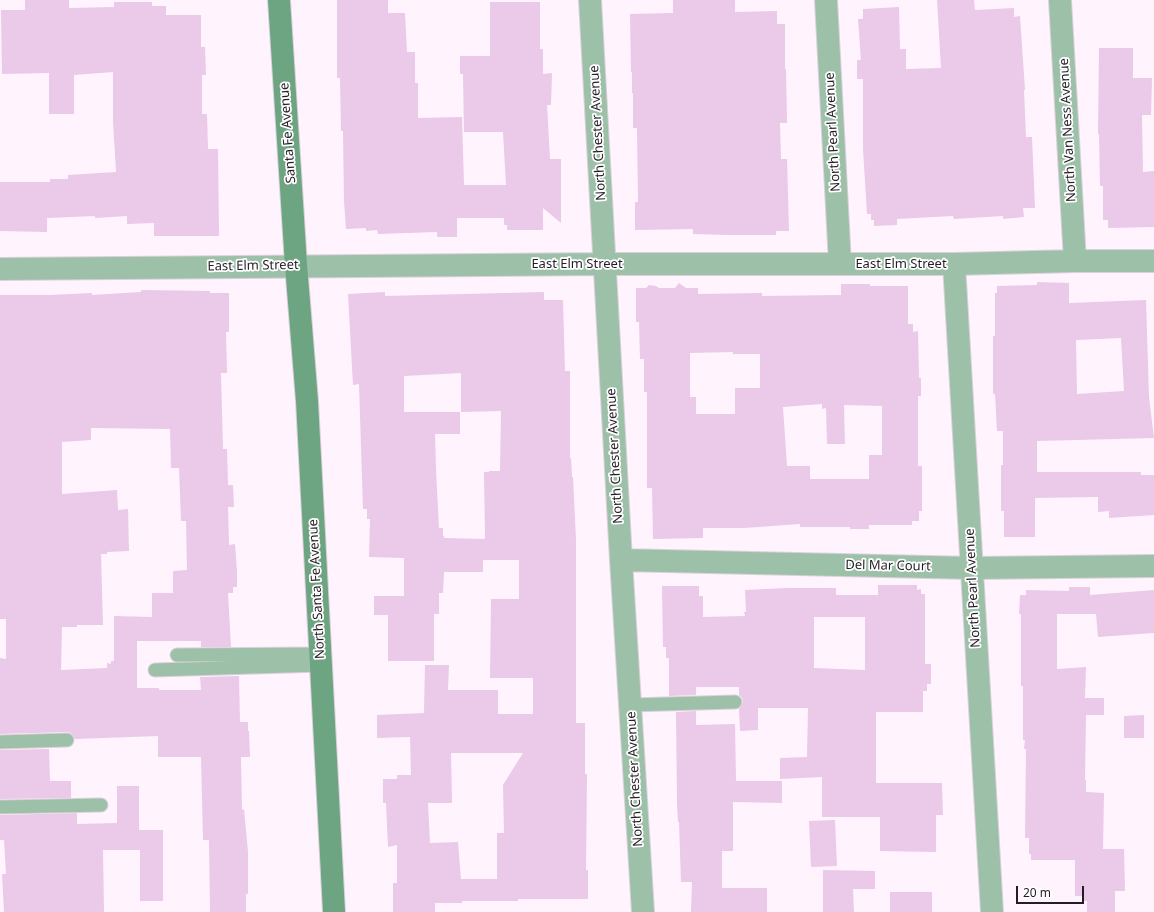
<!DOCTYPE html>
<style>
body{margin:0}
#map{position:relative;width:1154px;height:912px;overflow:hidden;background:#fff3fe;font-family:"Noto Sans",sans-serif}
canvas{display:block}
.scale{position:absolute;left:1016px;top:886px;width:68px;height:18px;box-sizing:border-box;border:2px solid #241d24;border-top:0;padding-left:5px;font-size:12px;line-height:14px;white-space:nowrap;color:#241d24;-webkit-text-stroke:3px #fff;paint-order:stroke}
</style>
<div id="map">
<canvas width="1154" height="912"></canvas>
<div class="scale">20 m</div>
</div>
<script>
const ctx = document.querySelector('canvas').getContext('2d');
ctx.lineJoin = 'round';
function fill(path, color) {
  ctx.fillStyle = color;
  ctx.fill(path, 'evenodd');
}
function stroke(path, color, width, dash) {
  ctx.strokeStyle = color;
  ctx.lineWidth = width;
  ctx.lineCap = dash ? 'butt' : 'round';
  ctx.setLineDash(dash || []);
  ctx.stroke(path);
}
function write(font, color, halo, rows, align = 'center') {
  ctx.font = font + ' "Noto Sans",sans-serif';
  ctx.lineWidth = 3.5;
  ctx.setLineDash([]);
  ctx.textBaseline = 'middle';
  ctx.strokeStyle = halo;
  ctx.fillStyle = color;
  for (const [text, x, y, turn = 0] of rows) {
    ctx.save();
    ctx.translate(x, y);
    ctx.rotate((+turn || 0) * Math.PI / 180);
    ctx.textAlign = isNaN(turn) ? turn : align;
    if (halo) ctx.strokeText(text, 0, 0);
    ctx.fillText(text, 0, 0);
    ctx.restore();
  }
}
fill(new Path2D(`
 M25 0H69V8L114 7V2H152V6H166V15H201V47H205L206 75H202V114H207L208 149H218L219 236H154V223L127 224V216L95 218V216L47 218V232L0 231V182H50V179H68V175L116 172 113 121V72L74 75V114H49V73L2 74 1 10H25Z
 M337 0H388V13H405L407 52H415V83H418V118L462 117 464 185H506L503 132H464L463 74H460V56H490V2H540V49H543V74L552 73 551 105H547L550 159H561V223L543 208V230H507V225H504V218H457V237H437V232L378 234 377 230 366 231V228L346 229 344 201 343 131H341L340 78H337Z
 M673 0H735V12L777 11V24H785V69H786L787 123H780L781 159H787L789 231H776V235H729L693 234V229L635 230V202H638L637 128H633V93H632V72H631L630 14 673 13Z
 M937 0H974L975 10 1014 8V17L1020 16 1025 90H1024L1026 137H1032L1035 208H1023L1024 217 1003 219V216L954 219 953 216 897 219V225L874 226V220H871V214H867L863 149V79H857V60H861L858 19H863V9L899 7 900 49H906V69L941 68Z
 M1099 48H1133V78H1152L1151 115H1142L1143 172 1154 171V227L1108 228V220H1103V186H1100L1099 134H1098Z
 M1037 282 1069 283V303L1146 300 1149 397 1154 438 1037 441V472H1141V475H1154V515L1109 518V511L1098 512V497L1035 498V537H1004V511H1001V465H1003V431H997L995 394H993V336H995V293H997V286L1037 285ZM1121 338 1124 391 1077 394 1076 340Z
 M679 283 686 288H698V294L762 293V296L841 295V284H870V286H908V324H913V332L918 331 919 378H921V396H918V466H922V511H919V521H912V525H869V529H850V527H800V524L744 528H703V538L653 539 652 488H647V392H644V359H640L639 322H636V288H646L649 285 656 286 659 288H675ZM733 352V354H760V388H735V414H696V397H690V353ZM822 404V409L826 408 827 444H845L844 405 882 406V455H869V479H810V466H787L783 407Z
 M141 290 210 291V293H229V332H226L227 373H221L223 449H227L228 485H233L234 507H228L229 545 235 544 237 571V587H233V593H228L231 647H201V641H137V688H159V690H201L200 677 239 676 240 722H248V731H249L250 757H241L242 810 244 809 248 852V894H246V912H210L209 840H203L201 757H158V736L75 739 71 733 67 732 0 734V658L6 659V619H0V295H50L92 293V295L141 292ZM91 428 170 429 171 468H179L181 521H186L187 570 173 571V593H152V617L114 616V661H111V664L107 663V668L61 670 62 627H77V625H103L101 554H107V552L129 551 128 509 118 510 117 490 62 494V442L91 440Z
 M385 292V296L544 292V300H563L565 371H570V458H571L572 477H573L576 540V723H585V774H587L586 870H588V899H518V901H462V903H435V912H393V883H397V845L388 847 386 803H383V779H397V775H411L410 737 377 738V715L424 713 425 665H449L448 690H498V714H533V678H490L491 599H519V560H483V572H444L443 593H439V614H434V661H388V615H374V596H404V558L369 557 370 519H367V509H363L359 384 353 385 348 294ZM461 373V412L501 411 500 471H489V472H484L485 539 444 538V536H443V528H439L436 470 435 434H460V412H404V376ZM451 753H523L503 785 504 833H497V879H461L458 842 430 843 428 803H452Z
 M878 585H917V590L921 589V594H925V664H931V684H927V691H923V712H876V783H942L943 815H936V852L880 851V817H822V777L780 779V758L807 757 808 708H758V730L740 731 739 709 743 702 742 698 739 695V687H696V695L669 696V658H666V647H663L662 586H699V596H703V617L745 616 744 612H746L745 590 787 588H836V595H878ZM814 617H865V670L814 668Z
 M1069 587H1090V595L1154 590V633L1098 637 1096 614H1057V669L1086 667 1085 698H1104V715H1086L1085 780H1086V792L1104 793 1103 849H1124L1125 891H1115V912H1087V901H1084V896H1075V860H1031V854H1029V838H1025L1026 749H1024L1025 740H1023V686H1021V614H1019L1020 595H1026V590L1069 591Z
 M696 711V725L735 724 736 781H782V803L733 802V851H722V888H767V912H691L692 882H681L679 822H678L677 802 676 712Z
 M1144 715V738H1124V716Z
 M49 749 50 781H71V798L0 799V750Z
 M117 786H139V830H163V901H140V850H103L104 912H4L2 874H6L4 840H0V815L77 813V824L117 823Z
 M835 820 837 866 811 867 809 821Z
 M823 870 875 871V889H853L854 912H823Z
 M890 892H932V912H890Z`), '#ebc9e8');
const lane = new Path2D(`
 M177 655 321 654
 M155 670 321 665
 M630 705 735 702
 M0 742 67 740
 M0 807 101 805`);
const street = new Path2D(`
 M590 0 621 560 643 912
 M826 0 840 264
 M1060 0 1075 261
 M954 264 992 912
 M0 269 605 264H954L1075 261H1154
 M621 560 972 568 1154 566`);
const secondary = new Path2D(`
 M279 0 296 265 307 401 334 912`);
stroke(lane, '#dcd1db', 15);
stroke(street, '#dcd1db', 24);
stroke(secondary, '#dcd1db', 24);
stroke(lane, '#9cc1a8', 13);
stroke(street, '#9cc1a8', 22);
stroke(secondary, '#6da582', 22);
write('13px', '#241d24', '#fff', [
 ["North Van Ness Avenue",1068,130,-93],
 ["North Pearl Avenue",833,132,-93],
 ["Santa Fe Avenue",288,133,-94],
 ["North Chester Avenue",598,133,-93],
 ["East Elm Street",577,264],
 ["East Elm Street",901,264],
 ["East Elm Street",253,266,-1],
 ["North Chester Avenue",615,456,-93],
 ["Del Mar Court",888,566,1],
 ["North Pearl Avenue",973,588,-93],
 ["North Santa Fe Avenue",317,589,-93],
 ["North Chester Avenue",635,779,-93]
]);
</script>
